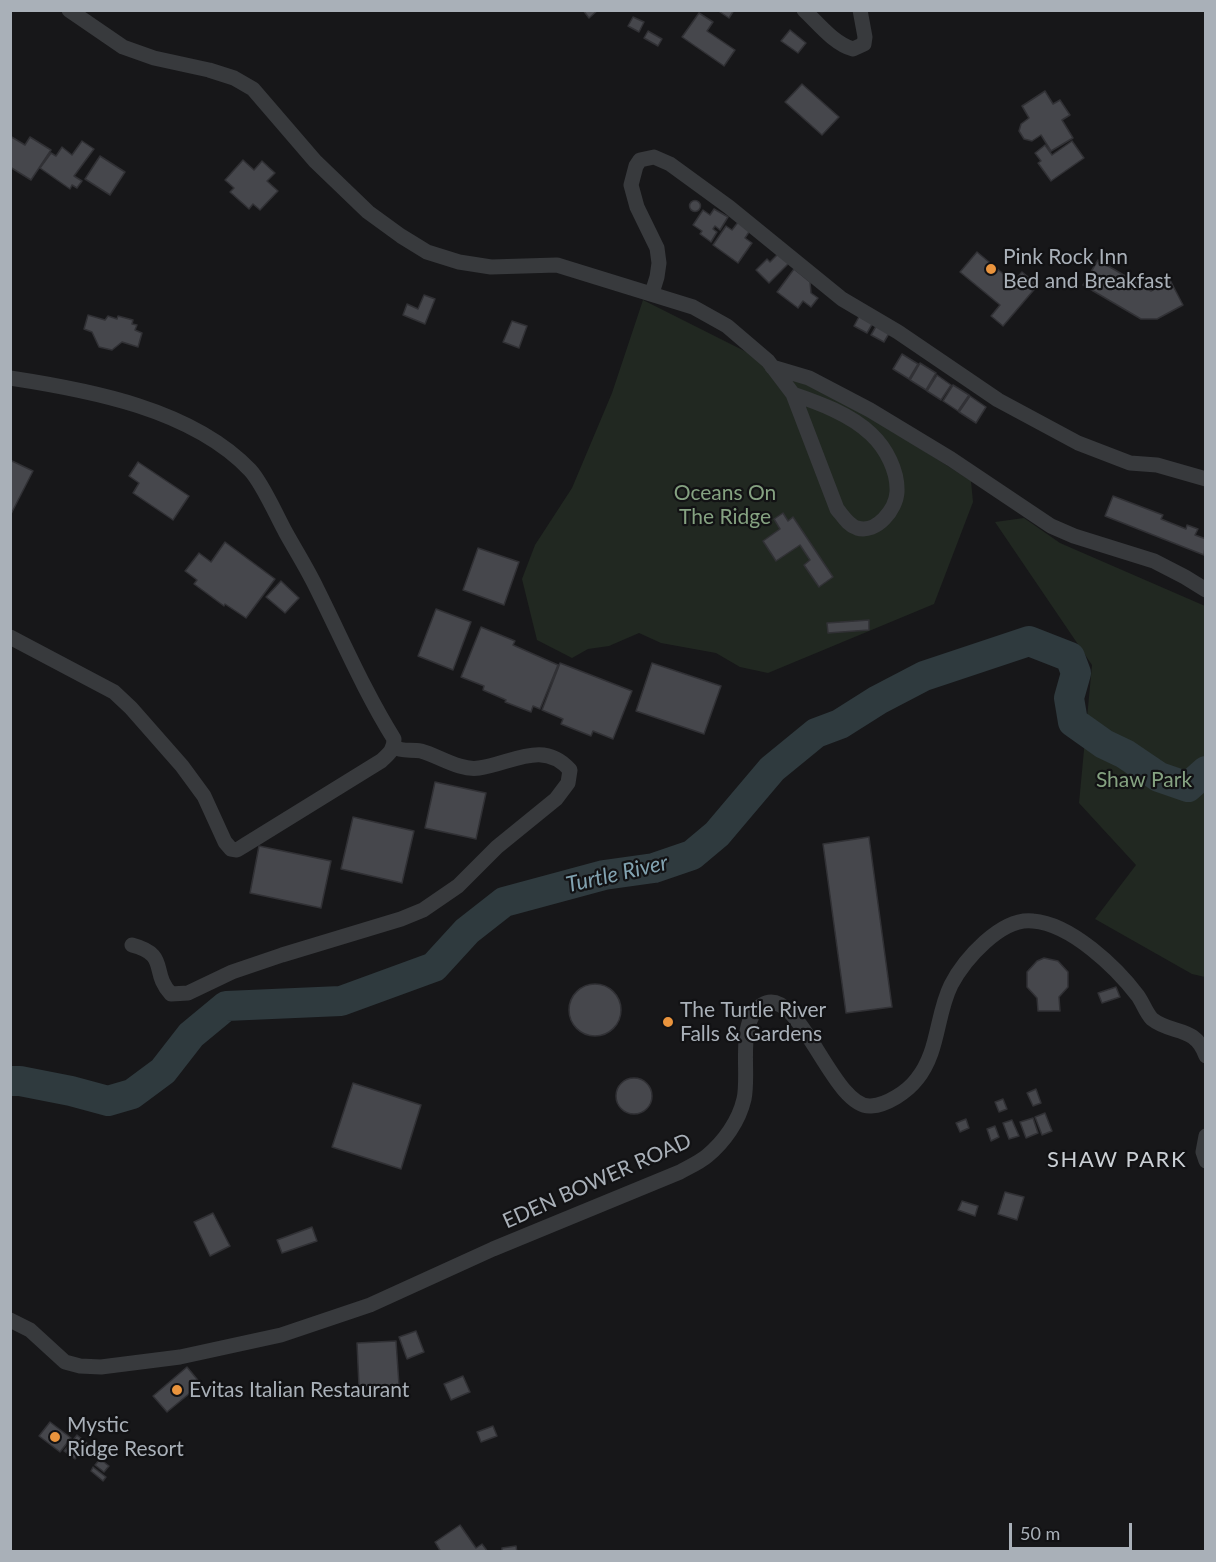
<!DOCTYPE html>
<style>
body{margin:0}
#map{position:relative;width:1216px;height:1562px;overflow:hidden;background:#171719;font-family:Lato,sans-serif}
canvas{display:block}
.frame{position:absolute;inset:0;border:12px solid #a9b0b8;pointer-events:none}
.scale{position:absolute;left:1009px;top:1523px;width:123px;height:27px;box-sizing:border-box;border:3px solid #a9b0b8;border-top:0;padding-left:8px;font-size:18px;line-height:21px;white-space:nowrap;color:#a9b0b8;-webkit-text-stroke:4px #121214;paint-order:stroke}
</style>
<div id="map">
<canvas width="1216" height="1562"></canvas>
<div class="frame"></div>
<div class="scale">50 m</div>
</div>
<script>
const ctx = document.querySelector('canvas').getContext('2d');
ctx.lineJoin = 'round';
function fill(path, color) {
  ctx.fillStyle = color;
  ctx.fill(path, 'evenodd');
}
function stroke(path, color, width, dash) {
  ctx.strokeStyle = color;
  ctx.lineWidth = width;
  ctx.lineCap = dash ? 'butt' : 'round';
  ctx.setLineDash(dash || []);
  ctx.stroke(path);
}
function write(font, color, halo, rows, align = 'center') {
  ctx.font = font + ' Lato,sans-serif';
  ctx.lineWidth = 4.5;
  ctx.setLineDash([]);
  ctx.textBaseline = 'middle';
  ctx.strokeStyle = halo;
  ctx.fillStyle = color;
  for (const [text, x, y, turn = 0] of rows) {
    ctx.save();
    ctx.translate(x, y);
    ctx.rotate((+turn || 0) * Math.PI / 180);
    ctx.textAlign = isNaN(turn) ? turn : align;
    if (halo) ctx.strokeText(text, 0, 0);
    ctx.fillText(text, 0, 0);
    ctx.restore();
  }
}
fill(new Path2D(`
 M643 300 856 407 971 481 973 502 934 604 768 673 740 667 716 653 661 643 639 633 609 646 588 649 572 658 537 640 522 579 535 545 572 488 612 393Z
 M1024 518 1060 543 1205 606V977L1192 974 1095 919 1136 865 1079 803 1092 665 995 522Z`), '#212821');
stroke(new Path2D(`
 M10 1081H20L71 1091 108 1101 132 1094 163 1071 191 1035 226 1006 341 1001 434 967 467 931 504 902 604 875 654 868 692 855 717 834 772 769 816 733 840 724 878 700 924 676 1029 641 1070 657 1076 673 1069 698 1073 722 1104 744 1125 754 1159 777 1188 787 1206 771`), '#2f3a3e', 30);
const building = new Path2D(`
 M583 10H598L589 18Z
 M717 10H734L729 18Z
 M699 13 713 22 707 31 735 50 724 66 682 37Z
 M633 17 644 22 639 32 628 26Z
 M790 30 806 43 798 53 781 41Z
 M648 31 662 39 658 46 644 38Z
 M802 84 839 117 822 135 785 102Z
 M1045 91 1053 104 1060 100 1070 115 1062 120 1073 138 1051 151 1041 135 1032 141 1024 139 1019 131 1021 124 1029 118 1022 106Z
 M10 136 25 145 30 137 51 150 31 180 10 167Z
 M82 141 94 149 74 176 82 181 77 188 72 185 70 189 40 168 51 153 56 156 62 147 72 155Z
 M1072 141 1084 158 1051 181 1038 163 1041 161 1035 153 1045 145 1052 155Z
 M100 156 125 172 110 195 85 179Z
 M243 160 254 170 262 161 275 173 267 181 278 191 260 210 253 204 249 209 230 192 234 188 225 180Z
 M689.5 206a5.5 5.5 0 1 1 11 0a5.5 5.5 0 1 1-11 0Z
 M714 209 728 217 720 230 715 226 713 229 717 232 711 242 700 234 702 231 693 225 703 210 710 215Z
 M739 221 751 229 745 238 752 243 738 263 713 245 726 226 732 230Z
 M977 252 1013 282 1022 272 1038 285 1003 326 991 316 1000 305 960 272Z
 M779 253 789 263 769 283 756 270 767 259 770 262Z
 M1098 260 1151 291 1170 280 1183 305 1157 319H1141L1083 285Z
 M794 269 810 282 811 293 818 298 811 307 803 301 798 308 777 292Z
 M424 295 435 299 425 324 403 315 407 304 418 309Z
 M861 313 874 321 867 333 854 326Z
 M88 315 105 320 108 316 117 319 118 316 133 320 132 324 137 325 135 330 142 333 138 347 122 342 112 350 99 347 92 332 84 329Z
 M512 321 527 326 519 348 503 342Z
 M878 323 891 330 884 342 871 335Z
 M902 354 918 364 909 379 893 369Z
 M920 363 936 373 926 390 910 380Z
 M937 375 951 385 941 400 927 391Z
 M953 385 969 395 958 411 943 401Z
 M970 396 986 407 976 423 959 412Z
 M10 460 33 471 11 514 10 513Z
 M138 462 189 496 173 520 133 493 139 483 129 476Z
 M1113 496 1163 515 1161 519 1186 529 1187 525 1198 529 1195 535 1206 539 1204 555 1105 516Z
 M783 513 788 521 793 517 833 577 819 587 804 565 810 560 800 545 776 561 763 541 780 529 774 519Z
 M225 542 275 579 246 618 225 604 224 606 194 584 197 580 185 571 199 553 211 562Z
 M478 548 519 562 504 605 463 590Z
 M281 581 299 598 285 613 266 597Z
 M436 609 471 622 453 670 418 656Z
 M869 620V630L828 633 827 623Z
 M481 627 515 641 513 645 558 665 540 709 533 706 531 712 505 702 506 700 483 690 484 686 461 677Z
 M560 663 632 691 613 739 593 731 591 736 561 724 563 719 542 710Z
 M652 663 721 686 704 734 636 711Z
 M435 782 486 793 476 839 425 828Z
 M353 817 414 831 402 883 341 869Z
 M869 837 892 1007 846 1013 823 844Z
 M259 846 331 861 321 908 250 893Z
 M1044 958 1058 961 1068 972V987L1059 997 1060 1011H1038L1037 998 1027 987V972L1037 961Z
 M569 1010a26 26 0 1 1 52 0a26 26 0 1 1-52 0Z
 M1116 987 1120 997 1102 1003 1098 993Z
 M616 1096a18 18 0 1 1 36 0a18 18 0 1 1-36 0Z
 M353 1083 421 1105 401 1169 332 1147Z
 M1036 1089 1041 1103 1033 1106 1027 1093Z
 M1003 1099 1007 1109 999 1112 995 1102Z
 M1045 1113 1052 1131 1042 1135 1035 1117Z
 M1033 1118 1038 1133 1026 1138 1020 1122Z
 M966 1119 969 1128 960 1132 956 1123Z
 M1012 1120 1019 1136 1009 1139 1003 1123Z
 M995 1126 999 1137 991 1141 987 1129Z
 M1005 1192 1024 1197 1017 1220 998 1214Z
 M962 1201 978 1206 975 1216 958 1210Z
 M213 1213 230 1246 210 1256 194 1222Z
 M312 1227 317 1241 282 1253 277 1240Z
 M416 1331 424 1352 407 1359 399 1337Z
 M396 1341 399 1385 359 1387 357 1343Z
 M187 1367 201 1384 167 1412 153 1396Z
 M463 1376 470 1392 451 1400 444 1384Z
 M50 1422 71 1438 60 1452 39 1436Z
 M493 1426 497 1436 481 1442 477 1432Z
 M77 1435 87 1443 75 1459 64 1451Z
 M100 1459 109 1466 104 1472 95 1465Z
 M93 1467 106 1477 103 1481 91 1471Z
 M460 1525 476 1548 482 1544 488 1552H441L435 1542Z
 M516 1546 517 1552H502V1548Z`);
fill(building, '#46474c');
stroke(building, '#313135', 1.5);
stroke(new Path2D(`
 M69 10 123 47 154 58 209 70 234 78 253 89 315 161 368 212 401 236 427 252 459 262 491 267 557 265 693 307 727 326 768 361 793 394 837 509C843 516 848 525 857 528 877 534 896 509 897 492 898 471 886 448 871 434 850 414 819 403 793 394
 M804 10C818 23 834 44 853 49L864 44 865 37 860 10
 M652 293 657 277 659 263 657 248 637 207 631 185 636 166 640 160 654 157 670 164 729 207 842 299 898 332 998 400 1078 443 1130 463 1157 465 1206 479
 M772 367 809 378 870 410 951 459 1051 526 1074 536 1154 561 1185 577 1206 590
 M10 378C89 390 192 409 250 470 263 484 276 515 286 533 296 551 308 570 317 589 342 639 364 691 394 739 394 750 389 754 381 761L245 845 237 850 231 849 225 842 204 796 182 766 131 708 114 692 10 637
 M132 945C170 955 150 972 171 994L188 993 232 972 282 955 401 919 423 910 458 886 497 847 556 799 568 783 570 770C543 739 511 764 479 768 460 771 439 756 421 751 411 749 402 752 394 747
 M1206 1136 1203 1152 1206 1161
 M10 1320 30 1330 65 1362 80 1366 101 1367 180 1357 281 1335 370 1305 493 1249 680 1172C689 1167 700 1162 707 1156 724 1142 739 1121 744 1099 750 1073 736 1021 762 1005 799 982 832 1109 871 1106 887 1105 907 1092 917 1079 939 1052 936 1015 951 985 964 960 1001 917 1033 921 1071 924 1116 967 1138 996 1143 1003 1146 1013 1152 1019 1172 1035 1195 1025 1206 1056`), '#383a3d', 15);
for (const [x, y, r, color] of [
 [991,269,6,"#ea943d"],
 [668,1022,6,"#ea943d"],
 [177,1390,6,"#ea943d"],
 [55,1437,6,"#ea943d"]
]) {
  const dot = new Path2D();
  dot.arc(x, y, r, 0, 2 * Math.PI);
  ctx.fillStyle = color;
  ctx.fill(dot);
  stroke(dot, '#121214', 2);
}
write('21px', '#a9b0b8', '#121214', [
 ["Pink Rock Inn",1003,257],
 ["Bed and Breakfast",1003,281],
 ["The Turtle River",680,1010],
 ["Falls & Gardens",680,1034],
 ["Evitas Italian Restaurant",189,1390],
 ["Mystic",67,1425],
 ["Ridge Resort",67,1449]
], 'left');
write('21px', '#85a281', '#121214', [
 ["Oceans On",725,493],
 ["The Ridge",725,517],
 ["Shaw Park",1144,780]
]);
write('21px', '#a9b0b8', '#121214', [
 ["EDEN BOWER ROAD",597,1181,-24]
]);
write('italic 22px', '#82a3b1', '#121214', [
 ["Turtle River",617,874,-13]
]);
ctx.letterSpacing = '1.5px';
write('22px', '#cacfd4', '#121214', [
 ["SHAW PARK",1117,1160]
]);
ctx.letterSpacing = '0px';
</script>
